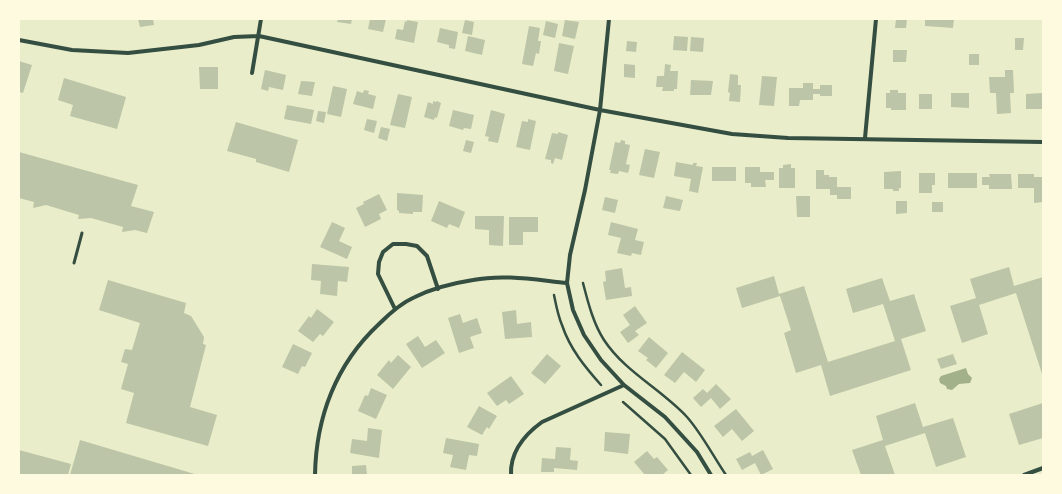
<!DOCTYPE html>
<style>
body{margin:0}
#map{position:relative;width:1062px;height:494px;overflow:hidden;background:#e9edc9;font-family:Signika,sans-serif}
canvas{display:block}
.frame{position:absolute;inset:0;border:20px solid #fefae0;pointer-events:none}
</style>
<div id="map">
<canvas width="1062" height="494"></canvas>
<div class="frame"></div>
</div>
<script>
const ctx = document.querySelector('canvas').getContext('2d');
ctx.lineJoin = 'round';
function fill(path, color) {
  ctx.fillStyle = color;
  ctx.fill(path, 'evenodd');
}
function stroke(path, color, width, dash) {
  ctx.strokeStyle = color;
  ctx.lineWidth = width;
  ctx.lineCap = dash ? 'butt' : 'round';
  ctx.setLineDash(dash || []);
  ctx.stroke(path);
}
fill(new Path2D(`
 M966 368 968 374 972 378 970 383 959 384 952 390 947 389 946 386 940 383 939 379 941 376Z`), '#a3b18a');
fill(new Path2D(`
 M138 19H153L154 25 140 27Z
 M338 19H352L351 24 337 22Z
 M370 19H386L383 32 368 29Z
 M896 19H907L906 28H895Z
 M925 19H954L953 28 925 26Z
 M407 20 418 22 414 43 395 39 397 29 403 30 405 21 407 22Z
 M465 20 474 22 472 35 462 33Z
 M565 20 579 22 575 39 562 36Z
 M546 21 558 24 555 38 543 35Z
 M529 26 540 28 538 41H541L539 54 536 53 533 66 522 64Z
 M440 28 458 32 455 49 449 48V45L437 42Z
 M468 36 485 40 482 55 465 51Z
 M674 36 688 37 687 51 673 50Z
 M691 37 704 38 703 52 690 51Z
 M1015 38H1024L1023 50H1015Z
 M627 41 637 42 636 52 626 51Z
 M559 43 574 46 568 74 554 71Z
 M893 50H907L906 62H893Z
 M969 54H979V65H969Z
 M19 61 32 65 23 93 19 92Z
 M624 64 635 65V78L624 77Z
 M665 64 671 65 670 71H678L677 89H674V91H662L663 87H656L657 76H664Z
 M199 67H218V89H200Z
 M265 70 286 75 283 90 269 87 268 91 261 89Z
 M1005 70H1013L1014 93H1010L1011 113 997 114 996 93H990L989 77H1005Z
 M730 74 738 75V85H741L740 102 729 101 730 93 728 92Z
 M762 76 777 77 774 106 759 105Z
 M64 78 126 97 117 129 70 116 73 105 58 100Z
 M691 80 713 81 711 95H690Z
 M301 81 315 82 312 96 298 94Z
 M803 83H813V89H820V85H832V96H820V94H813V100H800L799 106H789V88H803Z
 M333 86 347 89 341 117 327 114Z
 M364 90 369 91 368 94 376 96 373 109 353 104 357 91 363 93Z
 M890 90H898V93H906V110H891V108H886V93H890Z
 M951 93H969V108L951 107Z
 M1043 93V109H1026V94Z
 M398 94 412 97 405 128 390 125Z
 M919 94H932V109H919Z
 M433 101 436 102 437 101 441 103 437 118 435 117 434 120 424 117 428 102 433 104Z
 M287 105 314 110 311 124 284 119Z
 M453 110 474 115 471 129 464 128 463 130 449 126Z
 M491 110 505 114 498 143 488 141 489 137 485 136Z
 M318 111 326 112 324 123 316 121Z
 M367 119 377 121 374 133 364 130Z
 M528 119 536 121 530 150 516 147 522 121 528 122Z
 M236 122 298 140 289 172 256 162V159L227 151Z
 M381 127 390 129 387 141 378 138Z
 M558 132 568 135 562 160 555 158 553 164 551 163V160L545 159 552 133 558 134Z
 M466 140 474 142 471 153 463 151Z
 M621 140 625 141V144L630 145 626 164 630 165 628 173 619 171 618 174 610 173 611 170H609L615 142 620 143Z
 M645 149 660 152 654 178 639 175Z
 M19 152 138 185 131 206 154 212 147 233 135 230 122 232 123 227 91 218 78 219 79 215 46 205 33 208 34 202 19 198Z
 M676 162 693 165V163H697L696 166 703 167 698 193 689 191 691 179 674 176Z
 M791 164V168H795V188H779V168H783V165Z
 M712 167H736V181H712Z
 M745 167H760V172H774V180H765L766 187H751V183H745Z
 M816 170H824V175H829V177H837V187H851V199H837V195H830V189H816Z
 M901 171V188H899V191H893V189H884V172Z
 M919 173H935V185H932V193H919Z
 M948 173H977V188H948Z
 M989 174H1011L1012 189H989V185H982V177H990Z
 M1018 174H1034V177H1043V202L1034 203V188H1018Z
 M397 193 423 195 422 212H413V214L399 213V211L397 210Z
 M379 194 387 210 379 214 381 219 365 227 356 208 364 204 363 202Z
 M666 196 683 200 680 211 663 208Z
 M796 196H810V217H797Z
 M605 197 618 200 615 213 602 210Z
 M439 201 465 212 459 228 449 224 447 228 431 221Z
 M896 201H907V213L896 214Z
 M932 202H943V212H932Z
 M475 216H504L503 246 489 245V230L475 229Z
 M509 217H538V232H523V245H509Z
 M332 222 345 228 339 241 352 247 347 259 320 247Z
 M611 222 638 229 635 240 644 242 641 255 632 253 631 256 617 253 621 238 608 235Z
 M312 264 349 267 347 282 338 281 337 296 320 294 321 281 311 280Z
 M1009 267 1014 286 1043 277V377L1016 293 979 305 988 334 962 343 950 306 976 298 970 279Z
 M622 268 625 288 631 287 632 296 606 300 603 282 606 281 605 271Z
 M774 276 779 294 804 286 828 362 895 341 883 304 853 313 846 289 882 278 890 301 914 294 926 331 901 339 911 370 830 396 821 365 796 373 784 333 791 330 780 296 742 308 736 288Z
 M108 280 186 303 184 313 191 316 204 337 203 344 206 345 190 407 217 415 208 446 126 423 134 393 121 389 128 364 121 362 125 349 132 350 140 323 99 310Z
 M635 306 647 323 635 331 639 335 628 343 620 332 630 325 623 315Z
 M317 309 334 322 323 336 320 334 313 342 298 331 309 316 311 318Z
 M516 310 517 324 531 322 532 337 505 339 502 312Z
 M460 314 463 323 477 318 482 333 470 337 474 348 459 353 448 318Z
 M418 336 425 347 436 340 445 353 422 368 406 344Z
 M649 337 668 353 656 368 646 360 648 358 638 351Z
 M293 344 312 353 305 367 302 366 298 374 282 367Z
 M682 352 705 370 696 382 684 372 675 383 664 375Z
 M547 354 561 366 545 384 531 373Z
 M953 354 957 364 941 369 937 359Z
 M398 355 411 367 393 389 377 375 389 360 391 363Z
 M511 376 524 394 509 404 506 400 497 406 487 393Z
 M716 384 731 399 720 409 711 398 701 407 693 398 703 389 707 393Z
 M371 388 387 395 376 419 358 411 365 395 368 396Z
 M915 403 923 427 953 418 966 457 936 467 925 433 885 446 895 475H861L852 450 883 440 876 416Z
 M1043 403V438L1019 445 1009 414Z
 M479 406 497 416 489 429 487 427 482 435 467 427Z
 M736 409 754 431 742 441 732 429 723 437 714 426Z
 M368 428 382 430 379 458 350 453 352 439 367 441Z
 M605 432 630 434 628 454 604 451Z
 M446 438 479 444 477 456 469 455 466 470 450 467 453 455 443 453Z
 M80 440 198 475H70Z
 M556 447 571 448 570 460 578 461 577 470 554 468V472H541L542 458 555 459Z
 M19 450 71 464 68 475H19Z
 M763 450 773 469 761 475 755 463 742 470 736 459 750 452 752 456Z
 M647 451 654 459 657 457 668 470 662 475H645L634 462Z
 M366 465 367 475H352V466Z`), '#bcc5a7');
stroke(new Path2D(`
 M583 283C588 302 593 323 604 340 625 372 661 389 687 417 702 434 713 456 726 475
 M554 295C556 305 558 316 562 325 570 349 585 367 601 385
 M623 402 665 439 691 475`), '#344e41', 2.5);
stroke(new Path2D(`
 M74 263 82 233`), '#344e41', 3);
stroke(new Path2D(`
 M609 19 600 110 585 190 570 255 567 283 573 310 584 335 601 360 624 385 665 417 697 452 711 475
 M19 40 72 50 128 53 199 45 234 37 259 36 600 110 732 134 788 138 1043 142
 M252 73 261 19
 M865 138 876 19
 M395 309 378 274 379 262 383 252 393 244H406L417 246 427 256 438 289
 M315 475C316 417 336 364 379 324 390 313 401 303 415 297 433 288 454 283 473 280 504 274 536 280 567 283
 M511 475C510 452 524 435 542 422L624 385
 M1024 475 1043 468`), '#344e41', 4);
</script>
